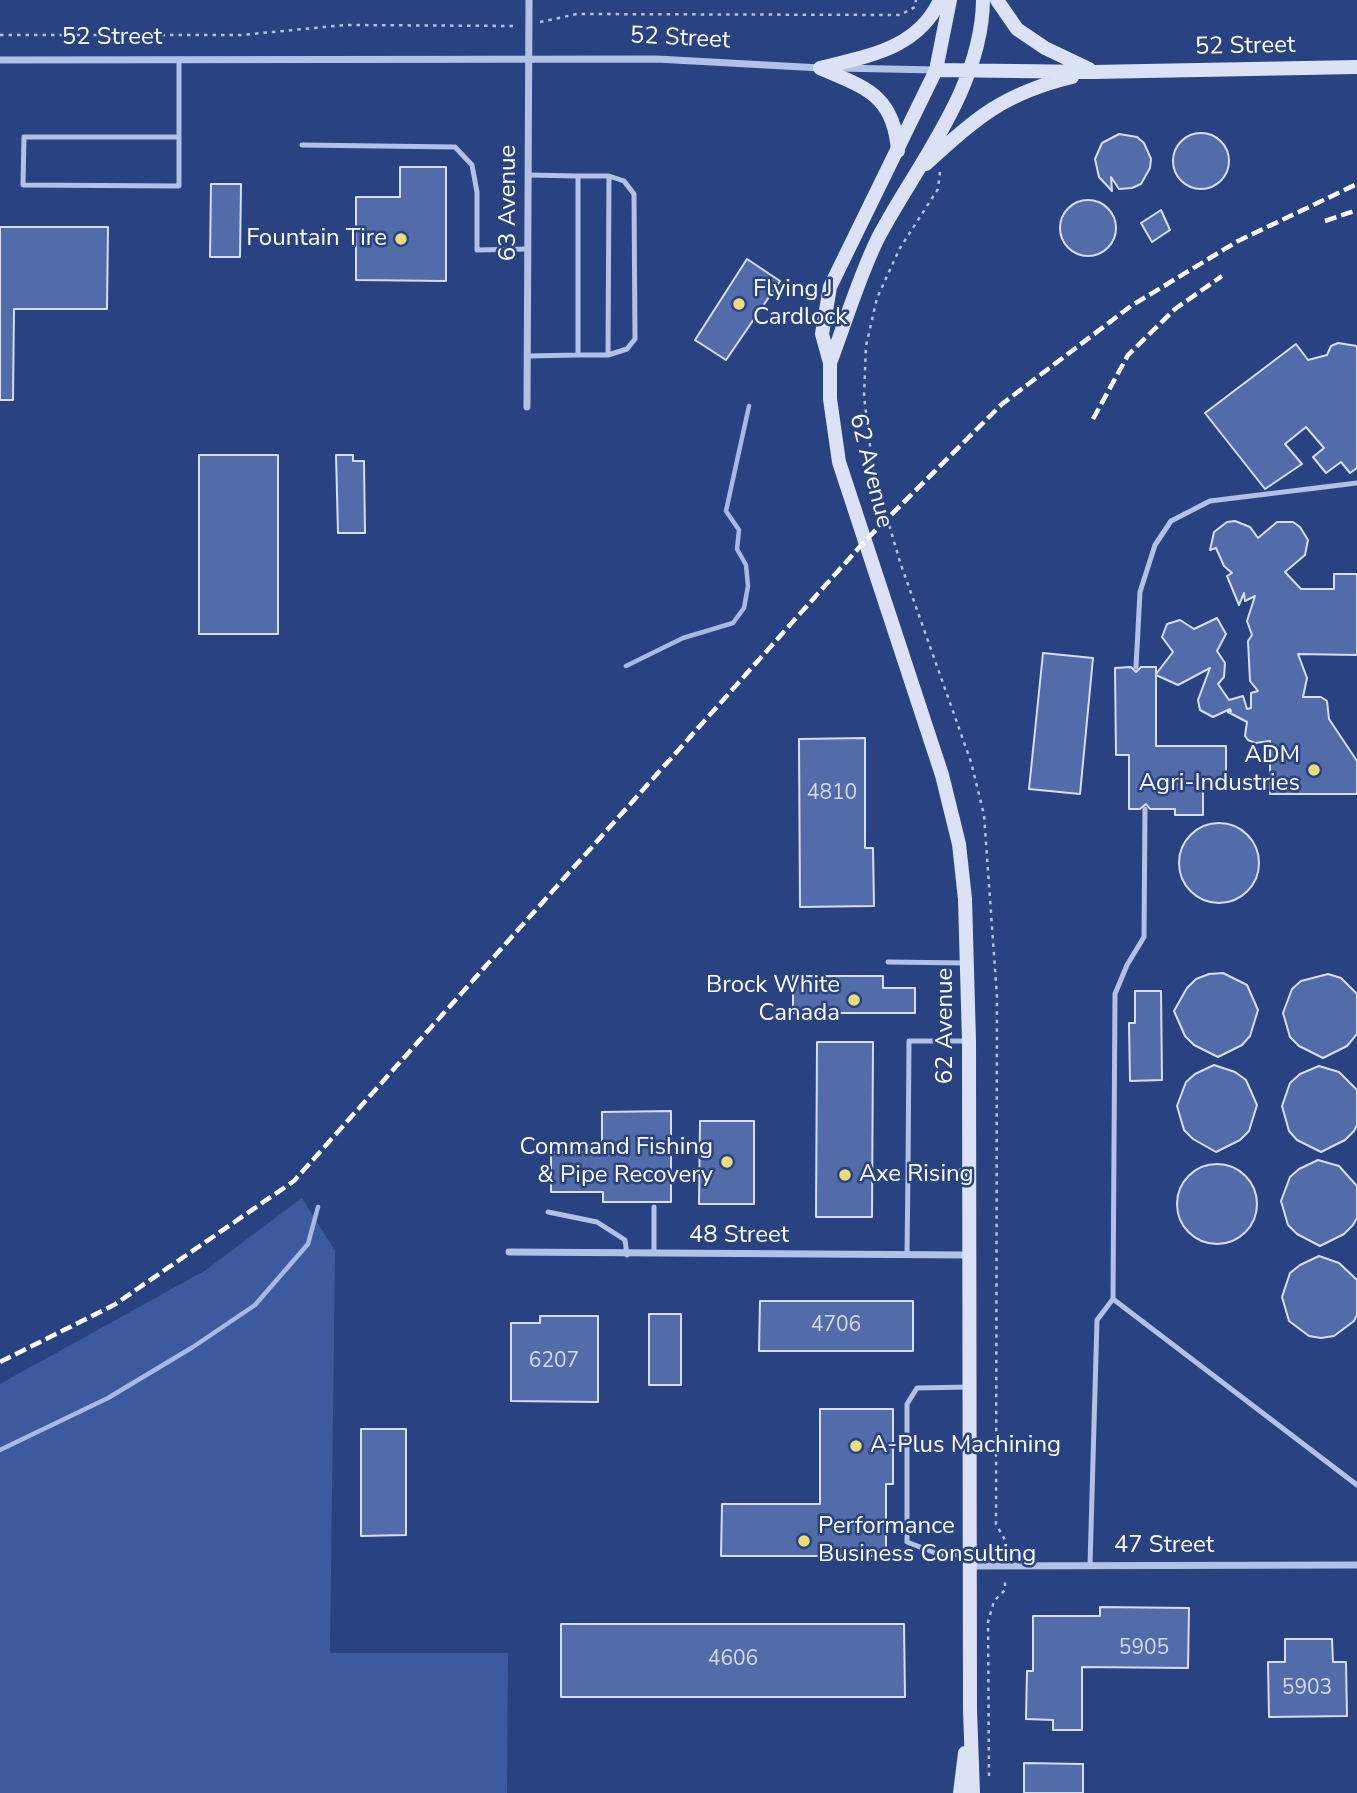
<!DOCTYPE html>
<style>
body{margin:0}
canvas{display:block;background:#294281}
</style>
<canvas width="1357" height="1793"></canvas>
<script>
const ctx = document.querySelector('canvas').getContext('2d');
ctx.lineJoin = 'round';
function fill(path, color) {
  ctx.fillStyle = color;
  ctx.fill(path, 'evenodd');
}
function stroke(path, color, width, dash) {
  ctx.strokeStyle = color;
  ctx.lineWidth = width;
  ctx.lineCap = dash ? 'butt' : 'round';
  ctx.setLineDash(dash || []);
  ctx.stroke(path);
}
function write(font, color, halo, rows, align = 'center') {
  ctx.font = font + ' "Nunito Sans",sans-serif';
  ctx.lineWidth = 5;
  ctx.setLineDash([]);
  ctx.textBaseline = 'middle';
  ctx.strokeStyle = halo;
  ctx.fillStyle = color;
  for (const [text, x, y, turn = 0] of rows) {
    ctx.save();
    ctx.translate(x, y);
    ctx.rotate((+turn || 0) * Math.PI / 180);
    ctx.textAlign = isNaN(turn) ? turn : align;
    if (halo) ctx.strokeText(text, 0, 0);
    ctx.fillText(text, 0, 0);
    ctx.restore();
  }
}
fill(new Path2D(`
 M302 1198 335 1251 330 1653H508L507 1793H0V1384L206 1270Z`), '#3e5a9e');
stroke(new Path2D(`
 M626 666 683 638 733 623 744 608 748 586 746 565 737 549 739 530 726 511 749 406
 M0 1450 108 1398 193 1347 255 1305 308 1244 318 1207`), '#a7bae6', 4.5);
const building = new Path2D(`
 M1173 161a28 28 0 1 1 56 0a28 28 0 1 1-56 0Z
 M1119 134 1137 137 1144 143 1151 159 1150 168 1141 184 1132 188 1119 189 1111 177 1112 191 1099 177 1095 159 1102 143Z
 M400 167H446V281L356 280V197H400Z
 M211 184H241L240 257H210Z
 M1060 228a28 28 0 1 1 56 0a28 28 0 1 1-56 0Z
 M1161 210 1170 230 1152 242 1141 223Z
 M0 227H108L107 309H14L13 400H0Z
 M747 259 780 281 726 360 695 340Z
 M1338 343 1357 346V468L1350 473 1341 462 1326 473 1313 457 1324 448 1306 427 1285 444 1302 464 1265 489 1205 413 1296 344 1308 360 1327 355 1331 346Z
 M199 455H278V634H199Z
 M336 455H353V461H364L365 533H338Z
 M1235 521 1250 527 1258 538 1277 522H1293L1300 527 1308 540 1305 555 1285 572 1301 589H1334V574H1357V655L1298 654 1307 678 1303 697H1321L1327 701 1329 719 1357 761V794H1270V741L1255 743 1248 740 1245 736 1247 722 1228 712 1231 711 1230 709 1213 717 1200 710 1198 700 1210 668 1178 685 1156 675V746H1226V780L1203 779V815H1175V809H1150L1146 804 1140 809H1129V755H1116L1115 668 1131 667 1136 672 1141 667H1156V674L1173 652 1162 637 1167 624 1180 620 1194 629 1217 618 1226 634 1217 651 1225 663 1224 677 1218 684 1229 700 1243 696 1247 709 1251 708V693L1258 691 1250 681 1248 641 1252 635 1247 621 1255 596 1245 601 1244 593 1239 605 1227 576 1232 573 1224 566 1216 548 1210 550 1214 532 1227 522Z
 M1043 653 1093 658 1080 794 1029 789Z
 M865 738V848H873L874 906 800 907 799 739Z
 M1179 863a40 40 0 1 1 80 0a40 40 0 1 1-80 0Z
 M1223 973 1247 985 1258 1010 1250 1036 1242 1045 1218 1057 1194 1045 1185 1036 1174 1011 1187 988 1196 979 1209 974Z
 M1328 974 1341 978 1357 994V1034L1347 1046 1323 1058 1299 1046 1290 1037 1283 1013 1292 989 1301 981Z
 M793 976H883V988H915V1013H793Z
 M1135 991H1161L1162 1080 1130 1081 1129 1023H1135Z
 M817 1042H873L872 1217H816Z
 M1214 1065 1235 1072 1246 1080 1257 1105 1249 1131 1240 1140 1216 1152 1193 1139 1184 1130 1177 1106 1186 1082 1195 1074Z
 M1319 1066 1339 1072 1357 1090V1125L1354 1131 1345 1140 1321 1152 1297 1140 1289 1131 1282 1106 1290 1083 1300 1074Z
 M671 1111V1202H603V1192H551V1152H602V1112Z
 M700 1121H754V1204H699Z
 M1318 1160 1339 1166 1357 1186V1218L1353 1225 1344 1234 1320 1246 1297 1234 1288 1225 1281 1201 1290 1177 1299 1169Z
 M1177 1204a40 40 0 1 1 80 0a40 40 0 1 1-80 0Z
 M1319 1256 1339 1263 1357 1280V1315L1354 1321 1334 1336 1321 1338 1309 1336 1289 1321 1282 1297 1290 1273 1300 1265Z
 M760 1301H913V1351H759Z
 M649 1314H681V1385H649Z
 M540 1316H598V1402L511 1401V1323H540Z
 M820 1409H893V1484H886V1556H721L722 1504H820Z
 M361 1429H406V1535L361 1536Z
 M1100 1607 1189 1608 1188 1668 1082 1667V1730H1053V1720L1026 1719 1027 1671H1033V1616H1100Z
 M561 1624H904L905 1697H561Z
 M1285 1639H1332L1333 1662H1346L1347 1716 1269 1717 1268 1662H1285Z
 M1024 1763 1083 1764V1793H1024Z`);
fill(building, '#526ba9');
stroke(building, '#d5def5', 2);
stroke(new Path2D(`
 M540 22 577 14 900 15 915 7 916 0
 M0 35H241L345 25 516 26
 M940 172 938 189 900 248 877 298 866 346 864 396 873 470 900 562 971 762 984 815 997 997 996 1524 1005 1540V1554
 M989 1776 988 1622 994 1601 1005 1590V1578`), '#b2c1e6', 2.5, [3.5, 5]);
stroke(new Path2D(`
 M179 137H24L23 185 179 186V61
 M302 145 455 147 472 165 477 192V250L528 249
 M578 355H608L609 176H578
 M608 355 627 349 635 339 634 194 624 181 609 176
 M528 356 578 355V176L528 175
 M1136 667 1140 592 1155 545 1171 521 1210 501 1357 483
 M888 962 965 963
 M967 1171H908L909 1041H969
 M548 1212 597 1222 625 1240 627 1255
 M654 1253V1207
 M907 1255 908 1171
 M1113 1299 1357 1485
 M968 1555 938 1554 907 1542V1404L917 1388 969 1387
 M1090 1565 1097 1320 1113 1299 1115 994 1127 965 1144 937 1145 809`), '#b2c1e6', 5);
stroke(new Path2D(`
 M0 60 657 59 820 68
 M839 68 935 70
 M527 407 529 0
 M509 1252 968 1255
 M970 1566 1357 1565`), '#b2c1e6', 7);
stroke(new Path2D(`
 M950 0 936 70 830 287 822 334 830 363V399L839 462 942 775 959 844 965 899 969 1041 970 1710 973 1793
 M997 0 1017 29 1045 48 1089 69
 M820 68C867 56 918 49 940 0
 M820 68C866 88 894 95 898 151
 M936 70 1093 72 1357 67
 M926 164C975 118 1005 93 1072 77
 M830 363C846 321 858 279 878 238 917 164 982 88 983 0
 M960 1793 965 1753`), '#dbe2f6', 14);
stroke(new Path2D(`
 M1325 221 1357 210
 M1093 419 1128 355 1175 309 1222 276
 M0 1362 114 1305 294 1181 864 542 1002 404 1131 306 1238 241 1357 184`), '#fff', 4.5, [12, 5]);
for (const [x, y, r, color] of [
 [401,239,7,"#ecdd79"],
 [739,304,7,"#ecdd79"],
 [1314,770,7,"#ecdd79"],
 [854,1000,7,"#ecdd79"],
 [727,1162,7,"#ecdd79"],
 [845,1175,7,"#ecdd79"],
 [856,1446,7,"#ecdd79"],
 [804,1541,7,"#ecdd79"]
]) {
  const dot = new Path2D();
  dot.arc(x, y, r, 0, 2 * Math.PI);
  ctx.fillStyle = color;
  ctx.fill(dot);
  stroke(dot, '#294281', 2.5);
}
write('21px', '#d4daea', null, [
 ["4810",832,794],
 ["4706",836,1326],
 ["6207",554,1362],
 ["5905",1144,1649],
 ["4606",733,1660],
 ["5903",1307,1689]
]);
write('24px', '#fff', '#294281', [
 ["52 Street",112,38],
 ["52 Street",680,39,3],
 ["52 Street",1245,47,-1],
 ["63 Avenue",509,203,-90],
 ["62 Avenue",870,471,76],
 ["62 Avenue",946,1026,-90],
 ["48 Street",739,1236],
 ["47 Street",1164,1546]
]);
write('24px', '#fff', '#294281', [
 ["Fountain Tire",387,239],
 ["Flying J",753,290,"left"],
 ["Cardlock",753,318,"left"],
 ["ADM",1300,756],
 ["Agri-Industries",1300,784],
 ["Brock White",840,986],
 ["Canada",840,1014],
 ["Command Fishing",713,1148],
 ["& Pipe Recovery",713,1176],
 ["Axe Rising",859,1175,"left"],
 ["A-Plus Machining",870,1446,"left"],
 ["Performance",818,1527,"left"],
 ["Business Consulting",818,1555,"left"]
], 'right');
</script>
